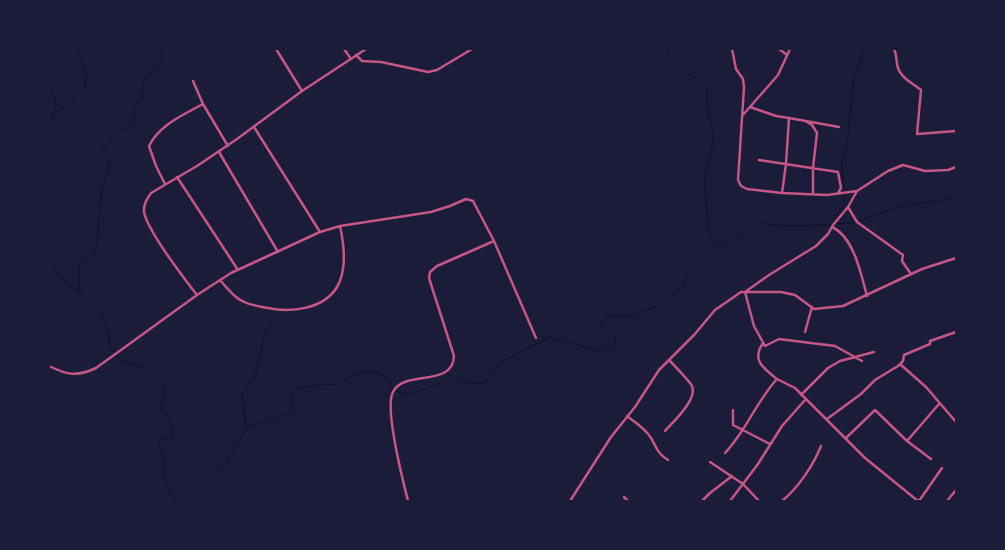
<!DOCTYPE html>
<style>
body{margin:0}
#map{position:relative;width:1005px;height:550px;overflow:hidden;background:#1b1b3a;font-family:"Alegreya Sans",sans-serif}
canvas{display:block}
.frame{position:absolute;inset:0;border:50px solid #1b1b3a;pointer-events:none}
</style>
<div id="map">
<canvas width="1005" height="550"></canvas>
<div class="frame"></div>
</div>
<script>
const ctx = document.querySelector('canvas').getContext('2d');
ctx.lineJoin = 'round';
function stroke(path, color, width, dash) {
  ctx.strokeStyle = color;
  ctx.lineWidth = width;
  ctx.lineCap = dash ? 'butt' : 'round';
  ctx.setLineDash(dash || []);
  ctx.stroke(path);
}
stroke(new Path2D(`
 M666 49 673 60 682 69 702 83 707 89V107L713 132V143L706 171 705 185 708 229 712 238 718 245
 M49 89C60 102 56 111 49 124
 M56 112 74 100 76 96 84 90 87 75 76 49
 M99 210 102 190 110 162 102 154 104 149 111 139 122 130 130 126 134 118V108L142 97 143 84 146 77 152 73 158 64 164 49
 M830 224C834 219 840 214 842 208 851 187 834 169 847 147L853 83 865 49
 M49 259 62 279 83 295 99 311 108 331 110 348 122 362 144 367 166 388 161 410C170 419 175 426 173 439L162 438 158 442 163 455 165 471 164 480 176 501
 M80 293 79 265C83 261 89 258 92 254 101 243 97 226 99 214
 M246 428 242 393 255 377 264 336 273 322
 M216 469 226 464 246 428 278 418 295 410 290 399 296 389 324 384 337 385 356 374 374 371 388 378 393 390 406 395 439 384 447 374C459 383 470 384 485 383L499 363 550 337 600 351 614 346 615 336 601 327 606 315 629 317 658 306 682 287 688 273 697 264 705 259 718 246 741 236 758 223 783 226H806L857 222 900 206 956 198
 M180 501 205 478`), '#12122b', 1);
stroke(new Path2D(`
 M276 49 302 91
 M344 49 351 59
 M732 49 736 69 743 79 744 87 738 180 741 186 747 189 782 193 827 195 857 191
 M779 49 787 55
 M894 49C897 55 896 62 898 68 901 78 914 84 921 90L917 134 956 131
 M356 55 362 61 381 62 428 72 437 70 472 49
 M193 81 203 104 228 146
 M750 107 776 116 789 118 786 164 782 193
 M742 116 778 75 790 49
 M789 118 839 127
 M807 122 812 125 817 133 813 168V194
 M254 127 320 232
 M219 152 278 252
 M759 160 838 172 841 188 838 193
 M177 177 238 270
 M165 184 156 166 149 146C159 125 183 115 203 104
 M848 207 857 222 903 255 902 261 911 274
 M832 227C854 237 861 274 867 296
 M220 280C225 286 230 292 236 297 244 304 257 306 268 308 291 313 324 309 337 287 347 270 344 244 340 226
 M197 295 231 273 320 232 340 226 431 212 450 206 466 199 473 201 494 241 536 338
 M805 332 812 307
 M763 343C751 360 763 368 777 379
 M862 361 835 346 779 339 765 346 754 326 745 292 769 275 816 246 828 234 833 225 848 207 857 191 888 171 903 165 925 171 948 170 956 167
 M900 364 926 387 956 422
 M801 395 828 368 840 361 874 352
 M733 410V425L770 444
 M627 416C635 422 646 429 651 438 657 448 657 453 668 460
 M827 419 861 394 875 380 898 366 903 361 904 355 930 344V341L956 332
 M665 431C673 422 698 399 692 386 691 383 673 364 669 360
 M846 438 875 410 907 441 939 404
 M907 441 931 459
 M725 453C746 431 756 402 777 379L795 388 865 458 918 501
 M710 462 743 484 759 501
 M624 497 628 501
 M408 501C403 481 384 408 393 392 404 369 453 388 454 356L429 278 430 272 437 266 494 241
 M570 501 611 437 635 407 659 370 694 335 715 310 741 292H781L795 295 814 309 843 306 922 269 956 258
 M702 501 710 493 732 476
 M730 501 758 464 782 426 805 400
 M782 501C798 488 813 466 821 446
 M919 501 942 468
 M947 501 956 490`), '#c65784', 2.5);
stroke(new Path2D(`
 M49 366C67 375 77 377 96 368L197 295C183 277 148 232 144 212 143 205 147 199 151 193L197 166 237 139 302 91 366 49`), '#c65784', 2.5);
</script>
